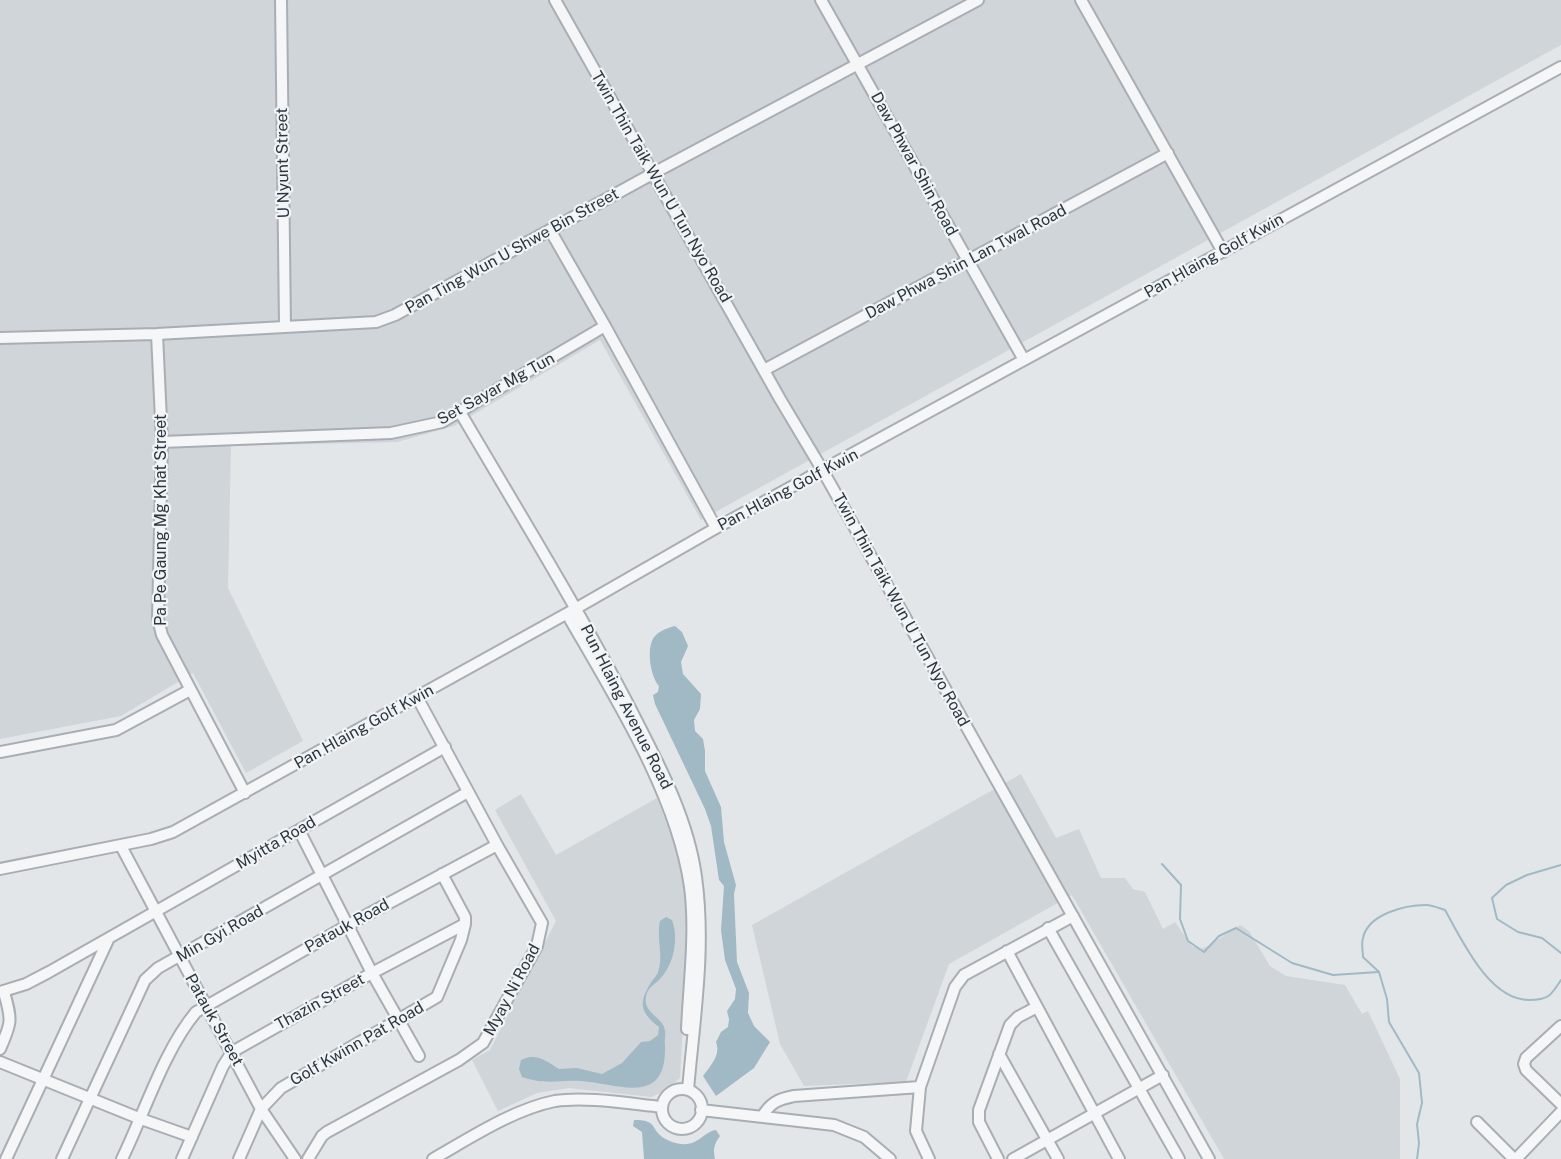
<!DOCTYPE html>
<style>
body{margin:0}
canvas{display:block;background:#e2e6e9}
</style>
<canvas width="1561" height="1159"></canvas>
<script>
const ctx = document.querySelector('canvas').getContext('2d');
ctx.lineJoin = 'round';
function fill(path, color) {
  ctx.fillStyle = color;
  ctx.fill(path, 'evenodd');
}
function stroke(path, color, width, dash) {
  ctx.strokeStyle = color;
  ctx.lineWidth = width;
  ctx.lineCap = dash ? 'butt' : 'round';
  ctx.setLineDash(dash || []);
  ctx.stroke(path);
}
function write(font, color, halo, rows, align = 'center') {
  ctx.font = font + ' "Public Sans",sans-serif';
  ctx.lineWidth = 4.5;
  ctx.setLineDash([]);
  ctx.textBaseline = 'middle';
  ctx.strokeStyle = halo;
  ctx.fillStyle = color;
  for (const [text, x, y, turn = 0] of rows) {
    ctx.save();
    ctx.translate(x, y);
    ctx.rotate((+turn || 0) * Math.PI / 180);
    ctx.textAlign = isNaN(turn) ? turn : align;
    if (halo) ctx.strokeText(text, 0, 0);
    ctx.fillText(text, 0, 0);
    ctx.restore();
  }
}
fill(new Path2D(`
 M0 0H1561V45L701 520 600 340 454 426 397 442 231 446 228 588 303 741 246 773 193 673 121 716 0 739Z
 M1021 774 1056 838 1079 829 1101 878H1125L1133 889 1145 892 1163 929 1175 922 1192 946 1200 949 1208 946 1240 925 1249 931 1270 966 1286 976 1345 985 1362 1014 1368 1011 1400 1079V1159H1224L1072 895 949 964 906 1082 804 1086 780 1044 752 925Z
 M521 794 556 855 657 798 678 853 687 901 688 935 680 1078 665 1091 651 1097 569 1088 537 1093 498 1111 472 1060 490 1050 556 921 495 810Z`), '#d0d5da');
fill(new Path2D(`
 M675 626 682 632 688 646 681 662 683 674 701 694 700 709 694 720 695 731 703 739 705 751V771L721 807 724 842 736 885 734 894 737 962 749 993 748 1013 754 1026 770 1042 754 1068 716 1096 703 1076C711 1065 721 1055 716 1042L721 1032 728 1027 729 1019 727 1011 735 999 736 989 725 960 721 930 724 886 719 880 711 826 705 809 655 704 653 695 658 692 659 686C651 677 647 653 652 641 655 632 667 628 675 626Z
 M666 917 672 920C679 939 674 965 659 980 654 985 647 988 646 997 643 1014 664 1017 665 1031 666 1036 664 1040 665 1045 667 1107 620 1084 581 1081 560 1080 544 1085 522 1077L519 1069 521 1060C535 1052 547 1061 559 1069L577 1068 602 1074 622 1063 641 1042 650 1041 658 1035 659 1027C641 1013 638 1004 650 984 652 980 657 976 658 972 664 956 656 937 660 921Z
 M634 1120C638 1120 644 1120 648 1122 653 1124 654 1128 657 1132 663 1140 677 1145 687 1144 699 1143 706 1131 716 1130L720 1136C714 1144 713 1149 715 1159H644L642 1132 633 1126Z`), '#a1b9c4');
stroke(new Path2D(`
 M1162 864 1181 885 1180 919 1188 941 1204 952 1219 936 1236 928 1292 963 1333 975 1378 972
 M1561 865 1527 875 1506 885 1492 898 1497 919 1518 932 1542 938 1561 953
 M1417 1159 1419 1143 1417 1124 1422 1103 1419 1073 1389 1022 1387 999 1379 972 1363 957C1363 952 1361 944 1363 938 1368 914 1405 905 1426 905 1432 905 1439 908 1445 910 1462 940 1489 1000 1529 1000 1548 1000 1551 996 1561 980`), '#a1b9c4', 2);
const minor = new Path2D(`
 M281 0 285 326
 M555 0 780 399 823 471 1209 1159
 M821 0 1024 360
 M1081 0 1223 252
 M605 326 716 528
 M157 334 162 442 158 619 162 635 245 793
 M0 338 157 334 376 322 395 315 663 168 978 0
 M764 370 1168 153
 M460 412C517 509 576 605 628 704 656 759 688 816 696 877 706 948 694 1020 688 1090
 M162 442 391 433 442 422 605 326 550 230
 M567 614C613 694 677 794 690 887 696 932 689 983 687 1029
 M0 752 116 730 190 690
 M299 830 372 973 419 1056
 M121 846 261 1109 295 1159
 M0 869 151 839 173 832 575 609 716 528 1561 67
 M1048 928 1179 1159
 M1007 951 1119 1159
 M0 992 26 984 49 972 445 747
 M1561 1026 1526 1058 1524 1064 1526 1070 1561 1104
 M0 1049C12 1022 12 1020 4 992
 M999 1054 1058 1159
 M0 1062 141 1119 192 1137
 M662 1109a20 20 0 1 1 40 0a20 20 0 1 1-40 0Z
 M701 1110 834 1125 864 1137 890 1159
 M762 1117C770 1103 778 1099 794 1096L920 1087
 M1477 1122 1514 1159
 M6 1159 108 940
 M62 1159 145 980 158 968 468 792
 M122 1159C144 1114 164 1050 196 1012L348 925 497 845 417 697
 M182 1159 223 1066 232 1052 372 973 465 924V917L442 874
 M239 1159 261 1109 281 1088 437 997 461 940 465 924
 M308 1159 322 1136 327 1132 459 1060 483 1043 537 946 542 923 497 845
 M433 1159C470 1138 514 1109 555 1101 586 1096 631 1104 662 1107
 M929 1159 916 1131 920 1087 955 987 964 975 1073 916
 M998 1159 979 1122V1110L1010 1025 1018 1017 1037 1007
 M1013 1159 1163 1075
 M1516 1159 1561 1112`);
stroke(minor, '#a8aeb3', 14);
stroke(minor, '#f4f6f7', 10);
write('16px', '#2c363f', '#f1f4f6', [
 ["U Nyunt Street",283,163,-91],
 ["Daw Phwar Shin Road",914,164,61],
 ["Twin Thin Taik Wun U Tun Nyo Road",661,187,60],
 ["Pan Ting Wun U Shwe Bin Street",512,251,-29],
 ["Pan Hlaing Golf Kwin",1214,256,-29],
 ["Daw Phwa Shin Lan Twal Road",966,262,-28],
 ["Set Sayar Mg Tun",496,389,-29],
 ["Pan Hlaing Golf Kwin",788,490,-28],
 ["Pa Pe Gaung Mg Khat Street",161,520,-90],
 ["Twin Thin Taik Wun U Tun Nyo Road",901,610,61],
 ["Pun Hlaing Avenue Road",626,707,63],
 ["Pan Hlaing Golf Kwin",364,727,-29],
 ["Myitta Road",276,843,-30],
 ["Patauk Road",347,926,-29],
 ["Min Gyi Road",220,934,-30],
 ["Myay Ni Road",512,990,-62],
 ["Thazin Street",320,1002,-29],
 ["Patauk Street",214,1020,61],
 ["Golf Kwinn Pat Road",357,1044,-30]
]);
</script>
